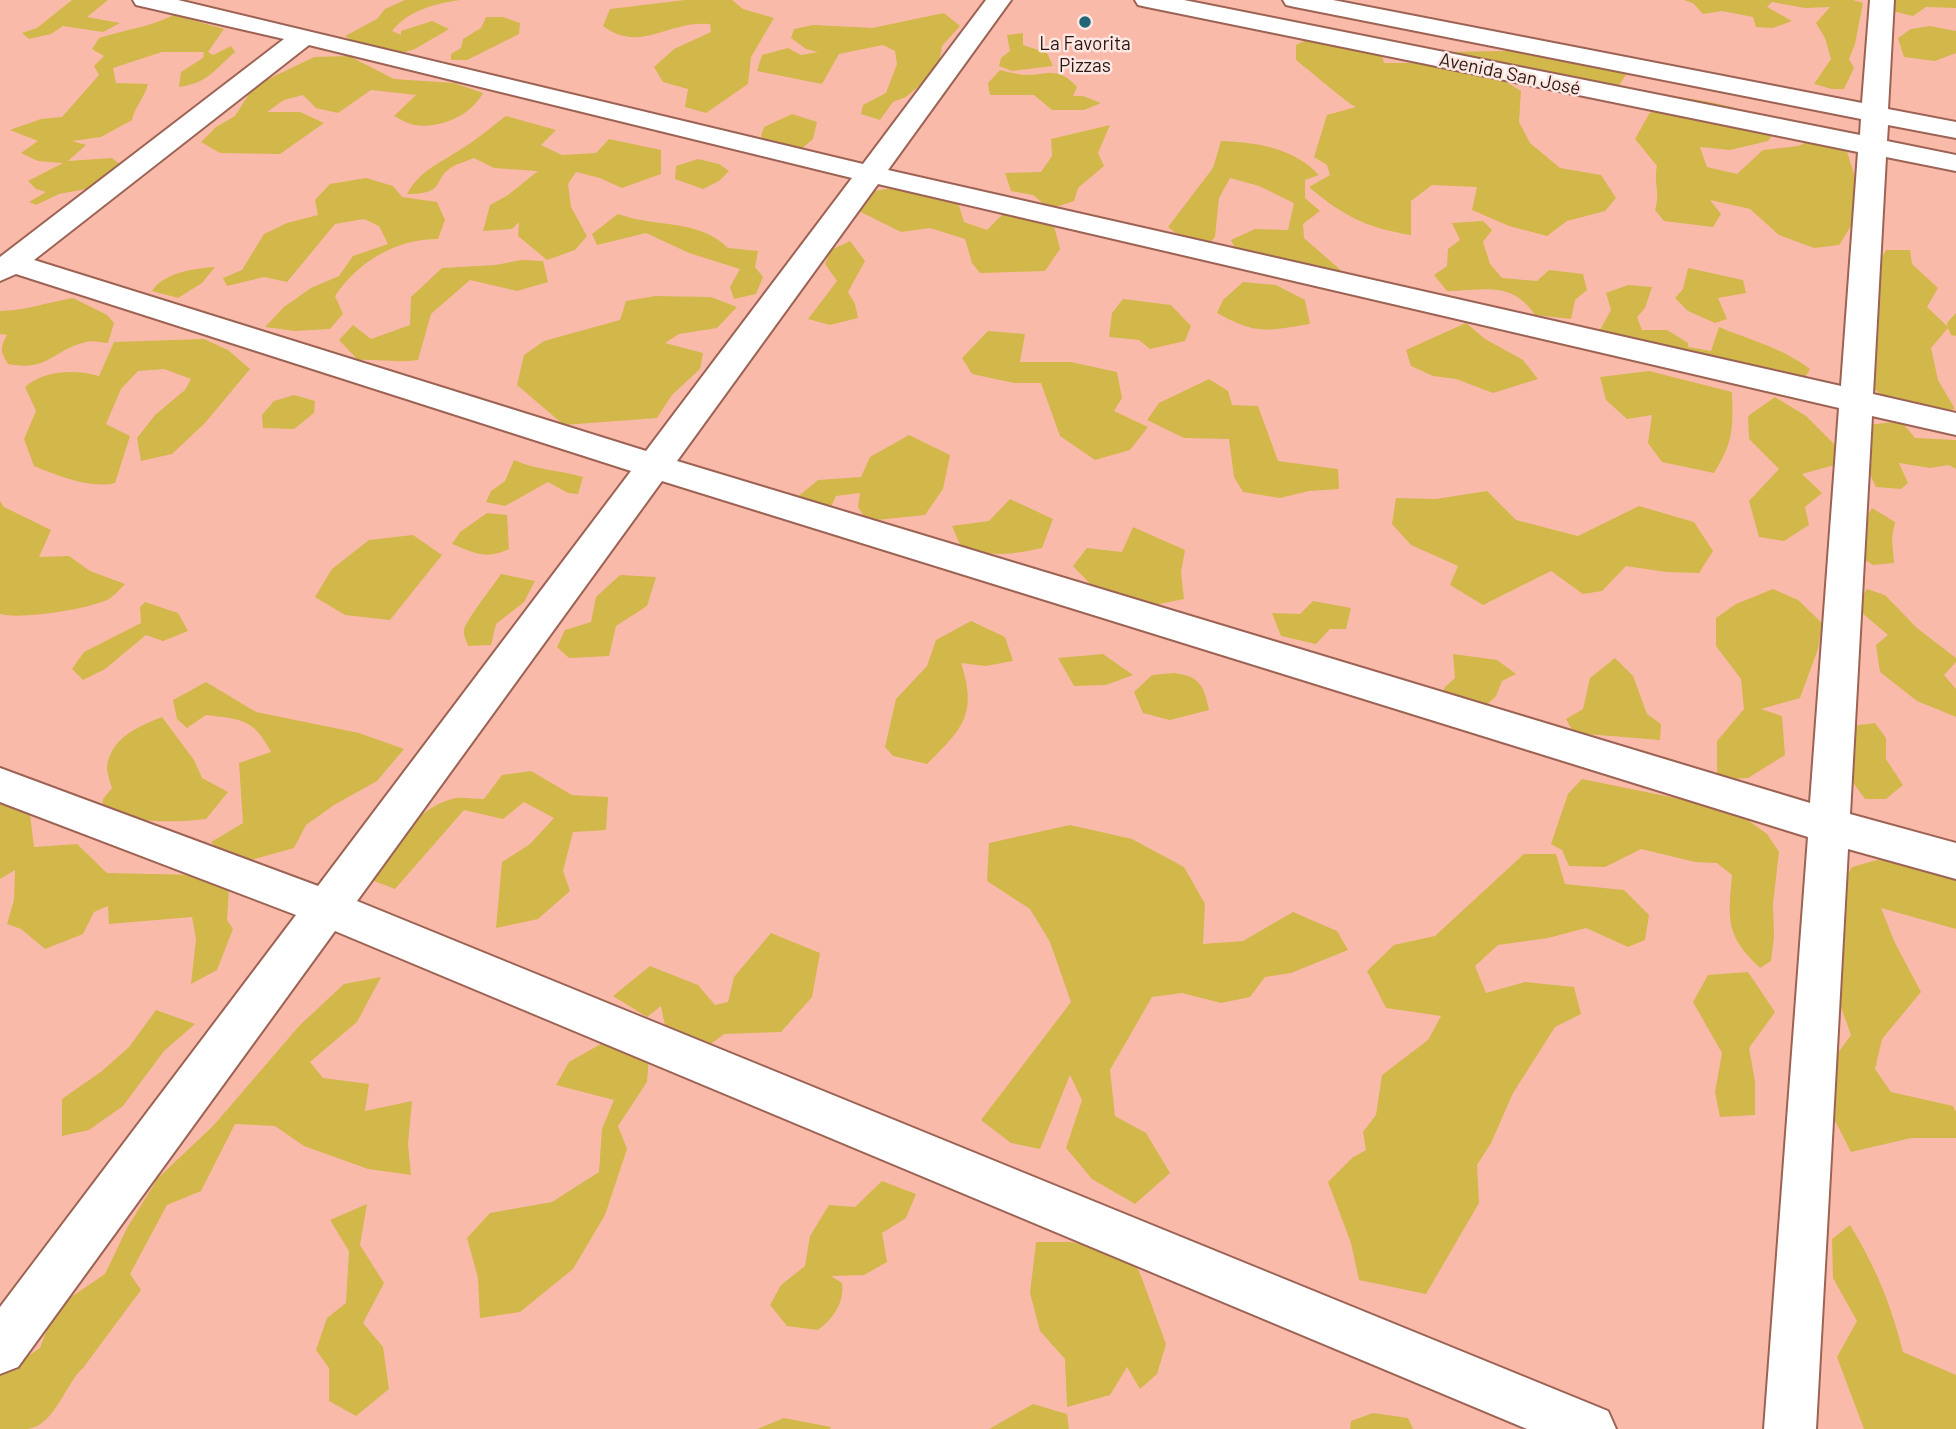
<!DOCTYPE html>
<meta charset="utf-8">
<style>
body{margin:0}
canvas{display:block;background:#fabaaa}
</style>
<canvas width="1956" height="1429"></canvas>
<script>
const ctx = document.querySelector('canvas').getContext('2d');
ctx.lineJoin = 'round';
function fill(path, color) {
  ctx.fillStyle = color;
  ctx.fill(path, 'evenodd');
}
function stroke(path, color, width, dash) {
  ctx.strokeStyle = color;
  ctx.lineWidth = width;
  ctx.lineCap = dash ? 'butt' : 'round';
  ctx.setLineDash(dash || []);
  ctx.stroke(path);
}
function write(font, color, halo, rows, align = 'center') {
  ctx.font = font + ' Barlow,sans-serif';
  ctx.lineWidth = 5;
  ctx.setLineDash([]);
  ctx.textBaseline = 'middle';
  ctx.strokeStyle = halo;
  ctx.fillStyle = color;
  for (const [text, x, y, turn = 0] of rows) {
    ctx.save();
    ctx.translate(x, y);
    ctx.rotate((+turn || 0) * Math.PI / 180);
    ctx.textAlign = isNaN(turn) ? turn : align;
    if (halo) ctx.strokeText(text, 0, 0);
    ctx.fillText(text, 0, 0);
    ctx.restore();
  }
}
fill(new Path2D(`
 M72 0H108L87 17 120 23 103 32 63 26 51 34 29 39 22 33 37 28Z
 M405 0H460C434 4 409 10 392 31L401 35V31L432 21 449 29 415 49 399 54 356 43 345 36 377 19 385 9Z
 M685 0H732L743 9 774 18 751 57 748 84 706 113 685 107 688 89 663 82 654 67 674 49 711 32 710 24C667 20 641 54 603 26L610 9Z
 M1684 0H1853L1863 3 1855 44 1849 59 1854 68 1844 89H1832L1814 84 1831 59 1825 38 1816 23 1830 7 1805 8 1772 2 1767 7 1792 21 1773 28 1756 27 1753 17 1722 11 1703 14 1693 3Z
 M1890 0H1956V8L1926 7 1913 16 1892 11Z
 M944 13 960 26 942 46 938 70 906 97 893 102 880 120 861 114 863 105 886 93 897 64 895 51 883 45 839 54 822 84 757 71 762 55 788 48 801 55 818 52 806 49 791 38 794 29 813 25 872 28Z
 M174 15 224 29 208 52 213 55 231 46 235 52C214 70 208 83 179 87L181 72 203 58 204 52H162L113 68 116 83 148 84C144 99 135 106 132 120L101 137 72 141 86 145 68 161 112 158 126 169 102 186 59 194 36 205 29 202 46 192 36 189 28 181 63 163 38 161 21 153 38 141 10 130 41 119 62 117 99 75 94 66 104 56 92 49 99 38C124 30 150 27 174 15Z
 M486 17H503L520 23 519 34 467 60H451V54L461 48 463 39 481 28Z
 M1930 26 1956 31V53L1935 61 1904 57 1898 38 1911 29Z
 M1323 32 1380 47 1384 63H1436L1440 52 1510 51 1629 70 1613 95 1562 92 1520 78 1492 73 1521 91 1519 122 1530 143 1560 168 1601 175 1616 198 1605 211 1567 221 1547 236 1509 226 1472 210 1477 187 1432 185 1411 201V235C1367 228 1343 216 1309 187L1330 175 1327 165 1314 157 1327 115 1356 107C1348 104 1308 69 1296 60V45Z
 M1023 33V45L1047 53 1053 66 1012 71 999 66 1001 58 1010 51 1007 35Z
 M349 56 394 79 454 83 483 93C471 115 441 129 415 125 408 124 400 119 394 116L416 95 371 90 338 113 316 108 303 95 284 100 267 112H300L324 123 280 154 220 153 201 142 216 127 235 116 254 86 314 57Z
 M1000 70C1008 72 1016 74 1023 75 1047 76 1057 65 1077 87L1073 96H1083L1101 103 1084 110H1052L1034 95H990L988 83Z
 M1671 96C1709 101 1745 107 1780 125L1768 141 1730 150 1700 147 1707 167 1737 174 1763 150 1799 146 1820 135 1847 151C1860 196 1868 203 1839 245L1814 248 1779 235 1750 209 1710 200 1721 214 1713 227 1664 221 1655 210C1661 192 1653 184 1657 166L1635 139 1649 114Z
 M792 114 817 122 813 139 800 150 766 142 761 136 764 127Z
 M506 116 556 130 541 145 562 155 596 153 609 139 661 150V174L622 188 600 178 576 172 568 184 571 207 587 236 575 250 547 260 518 236 519 222 512 229 483 231 490 205 508 195 538 171 494 168 474 158C467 161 459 163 452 167 431 180 448 194 407 194 420 170 439 164 461 149 477 140 491 127 506 116Z
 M1110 125 1098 153 1104 166 1078 188 1074 201 1059 206H1046L1033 195 1011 191 1005 173 1041 172 1052 156 1051 139Z
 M1221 141C1256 142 1294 148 1319 175L1305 180V198L1320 211 1303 224 1304 238 1344 273 1323 280 1600 330 1611 310 1606 293 1628 285 1652 287 1645 308 1637 317 1642 330H1667L1688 343V347L1711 351 1719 327C1750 340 1783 348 1810 369L1801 384 1772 380 1757 368 1692 355 1695 359 1684 369 1649 359 1623 357 1606 338 1321 279 1289 265 1237 252 1231 240 1255 229 1288 230 1294 203 1259 186 1230 178 1219 198 1215 237 1208 245 1192 246 1168 227 1213 168Z
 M698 159 719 164 729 171 719 181 703 189 675 179 676 166Z
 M366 178 393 186 402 197 437 202 445 220 438 239C396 239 359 261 335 296L343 314 330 329 295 331 265 327 284 307 311 288 339 276 353 256 388 244 379 226 364 219 335 224 287 282 264 277 227 286 223 278 242 270 264 234 287 223 318 215 315 200 330 184Z
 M914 184 958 202 964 222 987 230 1003 214 1054 226 1060 249 1045 271 980 273 972 263 965 239 930 228 901 232 857 210 863 193Z
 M618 214C655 228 698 218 728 248L758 251 755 267 763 277 756 294 734 299 730 287 740 269 689 253 646 233 597 245 592 234Z
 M1483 221 1492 230 1483 242 1490 264 1502 278 1537 281 1549 270 1583 274 1587 290 1575 300 1571 319 1535 315C1511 280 1484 291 1447 291L1434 275 1447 266 1448 249 1460 240 1452 223Z
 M850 241 865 261 848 292 855 304 858 318 830 325 808 319 837 281 825 264 831 250Z
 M1886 250H1910L1912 264 1938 288 1927 307 1948 327 1947 323 1956 313V336L1951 335 1948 328 1931 348 1938 380 1955 409C1897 418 1878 396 1842 354L1873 338 1874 272Z
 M521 260 543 261 548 282 517 291 470 280 431 314 418 360C396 363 380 359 358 360L339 340 353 325 371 339 410 325 411 297 442 268 496 265Z
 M215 267 202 283 178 298 152 291C163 273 195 268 215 267Z
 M1688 268 1743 280 1746 293 1718 298 1727 319 1715 323 1688 311 1675 298 1683 289Z
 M1243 282 1276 285 1305 300 1310 324C1266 331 1257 335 1217 313L1223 300Z
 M655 296 711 297 737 307 717 328 679 334 665 343 703 353 700 369 672 395 657 418 564 425 517 385 524 355 544 341 620 320 626 301Z
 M73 298 107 315 114 323 108 343C101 343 92 340 86 342 52 350 49 372 8 364 0 351 0 348 7 335L0 334V311C24 311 49 302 73 298Z
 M1123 299 1171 305 1191 326 1185 341 1150 349 1139 340 1109 337 1112 313Z
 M1466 323 1485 339 1523 360 1538 379 1493 393 1456 379 1433 376 1411 366 1406 350Z
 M988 331 1025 334 1020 362H1071L1117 372 1122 398 1114 411 1148 427 1130 450 1095 460 1060 436 1041 383H1014L972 374 962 358Z
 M204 339 228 350 250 369 205 423 172 454 141 461 137 438 155 415 185 390 191 379 164 369 138 371 121 389 106 424 130 436 115 483C90 489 58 476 34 466L24 439 36 411 25 387C44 370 75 369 99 376L114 342Z
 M1649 371 1732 392C1733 428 1734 441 1714 473L1662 462 1648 443 1652 415 1627 419 1606 400 1600 377Z
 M1209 379 1228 391 1232 405 1258 406 1278 461 1338 469 1339 489 1309 491 1280 498 1243 492 1234 477 1229 439 1184 438 1147 420 1159 403Z
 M294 395 315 401 314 413 294 429 263 428 262 415 274 401Z
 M1775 397 1806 416 1834 444 1838 464 1802 474 1822 493 1805 507 1809 525 1784 541 1759 537 1749 501 1779 469 1749 439 1748 416Z
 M1901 421 1915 438 1956 440V469L1949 465 1930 468 1899 463 1908 483 1901 489 1876 487 1867 468 1860 426Z
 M909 435 950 455 943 489 925 515 867 521 858 507 860 493 836 496 829 511 795 499 818 480 861 477 870 457Z
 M514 460C536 470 560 470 583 477L578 494 568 493 548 482 505 506 486 502 491 491 505 481Z
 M1487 491 1516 520 1578 536 1639 506 1694 522 1713 551 1699 573 1666 572 1626 566 1602 591 1583 594 1551 571 1483 605 1450 585 1458 566 1411 545 1392 524 1396 498 1436 499Z
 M1010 499 1053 519 1042 548C1009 555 994 557 961 547L952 526 989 521Z
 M0 501 4 507 51 530 39 557 69 556 90 571 125 584C120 589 114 596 109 599 90 609 20 620 0 614Z
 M1872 508 1895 522 1892 538 1894 563 1873 565 1858 556V533Z
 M487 513 507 515 509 549C486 560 474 553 452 544L460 532Z
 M1133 527 1185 550 1181 572 1184 599 1150 606 1099 593 1073 566 1087 548 1122 552Z
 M413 535 442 555 390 620 345 615 315 597 332 569 369 540Z
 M501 574 535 581 524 602 496 624 491 645 468 646C467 642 463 635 464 630 465 621 494 585 501 574Z
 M620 575 656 577 647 606 616 626 609 656 569 658 557 647 565 630 591 622 596 597Z
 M1773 589 1798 600 1822 623 1818 649 1800 698 1761 709 1782 716 1785 755 1748 778 1717 780V741L1744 709 1741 679 1716 646V618L1736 604Z
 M1867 589 1885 595 1917 628 1956 658V662L1944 675 1956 689V717L1917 701 1880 672 1876 645 1888 635 1855 607Z
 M1313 601 1351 608 1346 629H1330L1316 644 1281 636 1272 613 1300 614Z
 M145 602 178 613 188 631 163 641 146 635 105 669 83 680 72 669 84 652 141 623 140 607Z
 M971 621 1005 637 1013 661 986 666 961 663C978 715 962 729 927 764L893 756 885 747 896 699 927 666 936 640Z
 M1103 654 1133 675 1106 685 1074 686 1058 658Z
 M1453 654 1497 660 1516 674 1502 681 1496 696 1479 712 1440 698 1445 687 1455 678Z
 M1615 658 1633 676 1647 714 1661 724 1660 740 1574 733 1566 719 1583 709 1590 678Z
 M1174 673C1200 676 1204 686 1209 710L1170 720 1143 713 1134 692 1152 675Z
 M206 682 256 712 359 733 404 749 377 781 334 805 306 825 294 848 233 865 211 842 243 823 239 763 271 752C254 719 241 719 206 715L187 728 177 719 173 700Z
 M162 717 194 760 202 778 228 792 206 819C170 823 136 823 102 810L103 799 112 788C110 782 107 773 107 767 110 738 139 726 162 717Z
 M1875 723 1886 738V759L1903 785 1886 799H1865L1852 781 1851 726Z
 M531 771 572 795 608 797 606 830 573 832 563 871 570 891 538 919 496 928 502 862 530 844 554 818 524 802 503 819 464 810 395 889 369 879C388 849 418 805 456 798 464 797 475 799 484 799L502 775Z
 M1582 779 1734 810 1767 834 1779 852 1773 904 1774 937 1771 961 1760 968C1725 935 1728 919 1732 875L1717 863 1695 862 1641 849 1605 867 1569 866 1562 850 1551 844 1568 794Z
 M0 804 30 814 34 847 77 844 107 873 197 875 229 888 227 920 233 929 217 970 191 984 196 939 192 917 109 924 108 906 94 912 83 934 45 949 21 929 7 924 14 900 15 870 0 879Z
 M1070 825 1132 839 1184 867 1205 904 1203 944 1243 941 1293 912 1337 931 1348 950 1291 973 1265 977 1250 997 1221 1003 1182 993 1152 997 1110 1070 1115 1116 1146 1133 1170 1173 1135 1204 1092 1179 1066 1148 1082 1100 1070 1075 1040 1149 1011 1143 981 1120 1071 1002 1050 942 1030 909 987 881 989 843Z
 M1524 854H1556L1565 884 1624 890 1649 915 1645 940 1628 947 1586 928 1548 938 1498 945 1475 966 1486 993 1525 982 1574 987 1581 1014 1555 1027 1513 1093 1491 1143 1477 1165 1479 1203 1426 1294 1359 1280 1351 1243 1328 1182 1352 1158 1366 1150 1363 1132 1376 1115 1382 1075 1428 1040 1441 1016 1386 1008 1367 971 1394 945 1435 936Z
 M1877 860 1956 869V929L1881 908 1895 943 1921 992 1882 1039 1875 1069 1891 1092 1953 1106 1956 1112V1138H1911L1851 1152 1833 1117 1832 1061 1851 1035 1834 988 1831 902 1852 867Z
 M771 933 820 953 812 997 781 1032 724 1034 700 1052 665 1026 661 1006 647 1017 613 996 650 966 698 985 715 1005 728 1002 734 977Z
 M1748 972 1775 1012 1749 1048 1755 1081V1115L1720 1117 1715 1092 1722 1053 1693 1002 1708 975Z
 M381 977 357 1022 310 1062 323 1078 369 1084 365 1111 412 1101 408 1144 411 1175 368 1169 304 1146 275 1126 235 1124 201 1191 167 1205 130 1274 141 1290 83 1368C65 1384 55 1425 28 1429 19 1429 9 1429 0 1429V1375L40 1348 55 1308 105 1274 127 1228 158 1178 214 1125 299 1026 344 984Z
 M156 1010 195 1024 164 1051 123 1106 89 1130 62 1136V1099L102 1071 129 1047Z
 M606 1041 650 1042 647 1082 618 1126 627 1149 605 1215 573 1269 520 1312 480 1318 478 1278 467 1238 490 1213 552 1202 599 1172 602 1129 614 1100 556 1085 569 1062Z
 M882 1181 916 1194 906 1218 882 1233 887 1262 864 1275 831 1276 842 1283C845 1302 833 1319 818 1330L787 1326 770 1305 781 1285 805 1266 810 1236 829 1205 855 1207Z
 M367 1204 360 1245 384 1283 363 1323 383 1347 389 1389 356 1416 329 1401V1368L316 1350 327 1318 346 1303 349 1251 330 1220Z
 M1850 1225C1876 1268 1891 1304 1903 1352L1956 1375V1429H1864L1837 1357 1857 1321 1833 1278 1832 1239Z
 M1036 1242H1070L1130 1254 1141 1276 1166 1344 1157 1374 1140 1389 1127 1367 1110 1395 1067 1407 1065 1359 1040 1331 1030 1293Z
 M1033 1404 1067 1414 1069 1429H989Z
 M1373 1413 1408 1418 1413 1429H1350L1351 1421Z
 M784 1418 831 1427 830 1429H757Z`), '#d2b74b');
const minor = new Path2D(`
 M133 0H178L863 164 986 0H1011L888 170 1841 386 1858 152 1147 7 1138 5 1135 0H1184L1860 135 1861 119 1295 7 1286 5 1283 0H1333L1862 103 1870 0H1894L1888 109 1956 122V138L1888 125 1887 141 1956 155V171L1886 157 1873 394 1956 413V435L1872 416 1850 814 1956 843V879L1848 849 1816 1429H1764L1808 837 662 481 357 901 1608 1411 1616 1429H1527L335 931 18 1367 0 1374V1307L296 915 0 802V768L318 886 631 471 16 274 0 281V257L284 39 136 5ZM309 45 852 178 646 451 34 260ZM878 184 1839 408 1810 803 677 461Z`);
stroke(minor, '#9c6354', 4);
fill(minor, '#fff');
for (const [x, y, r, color] of [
 [1085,22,7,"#206676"]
]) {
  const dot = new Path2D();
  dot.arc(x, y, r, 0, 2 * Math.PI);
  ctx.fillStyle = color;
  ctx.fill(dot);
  stroke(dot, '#fce7e2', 2.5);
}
write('19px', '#2d1610', '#fce7e2', [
 ["La Favorita",1085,44],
 ["Pizzas",1085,66]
]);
write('19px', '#2d1610', '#fce7e2', [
 ["Avenida San José",1510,74,12]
]);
</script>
